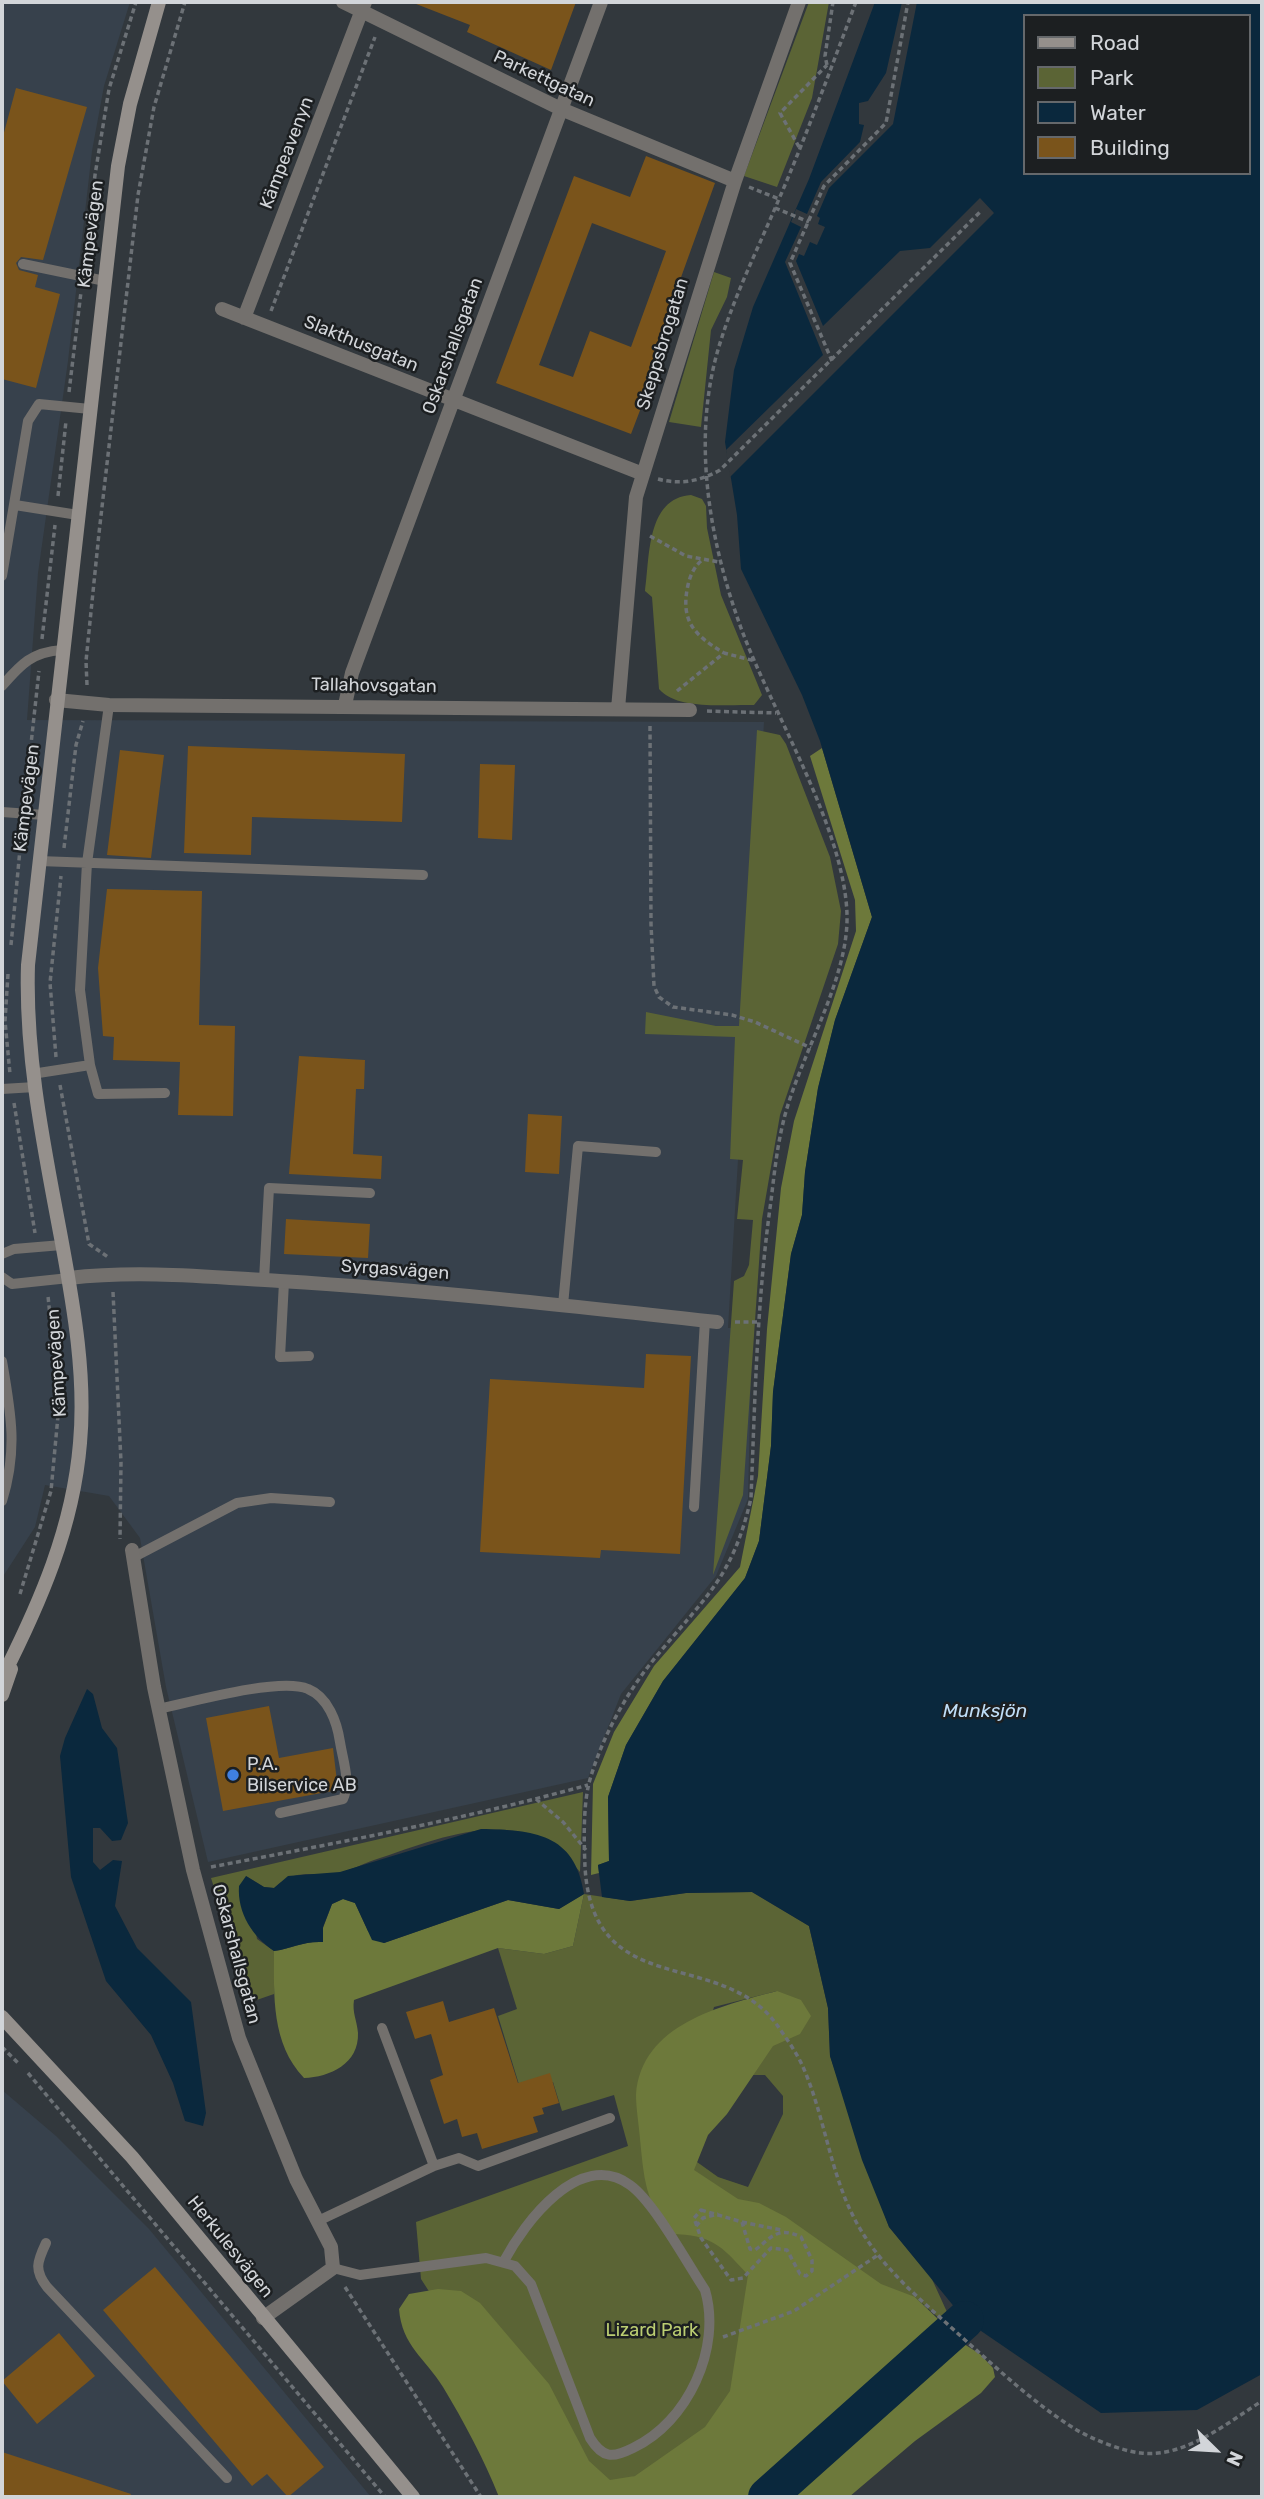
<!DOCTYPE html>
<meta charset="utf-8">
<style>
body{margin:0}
#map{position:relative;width:1264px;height:2499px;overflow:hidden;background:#32383d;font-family:Rubik,sans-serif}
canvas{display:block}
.frame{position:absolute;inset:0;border:4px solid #d2d5d9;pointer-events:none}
.legend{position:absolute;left:1023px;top:14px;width:228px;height:161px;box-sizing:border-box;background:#1c1f21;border:2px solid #65686b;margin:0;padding:9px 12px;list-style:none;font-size:21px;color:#d2d5d9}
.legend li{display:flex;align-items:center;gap:14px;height:35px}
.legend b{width:35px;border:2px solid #65686b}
.north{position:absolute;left:1180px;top:2415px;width:70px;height:70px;-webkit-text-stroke:5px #1c1f21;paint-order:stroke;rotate:114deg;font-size:19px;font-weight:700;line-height:28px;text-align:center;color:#d2d5d9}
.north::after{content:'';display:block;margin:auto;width:24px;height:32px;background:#d2d5d9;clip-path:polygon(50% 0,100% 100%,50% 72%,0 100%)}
</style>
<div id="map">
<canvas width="1264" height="2499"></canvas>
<div class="frame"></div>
<ul class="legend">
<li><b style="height:9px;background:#95908c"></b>Road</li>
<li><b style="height:19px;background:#5b6435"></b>Park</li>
<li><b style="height:19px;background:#0a283d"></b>Water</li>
<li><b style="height:19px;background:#7a541b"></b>Building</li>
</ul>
<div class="north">N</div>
</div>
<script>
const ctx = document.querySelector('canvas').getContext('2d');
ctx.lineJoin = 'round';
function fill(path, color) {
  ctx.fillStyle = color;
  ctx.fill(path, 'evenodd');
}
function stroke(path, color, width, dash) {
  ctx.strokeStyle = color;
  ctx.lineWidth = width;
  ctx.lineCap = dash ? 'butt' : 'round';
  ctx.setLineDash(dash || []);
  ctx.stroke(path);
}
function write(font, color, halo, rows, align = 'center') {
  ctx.font = font + ' Rubik,sans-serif';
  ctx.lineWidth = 5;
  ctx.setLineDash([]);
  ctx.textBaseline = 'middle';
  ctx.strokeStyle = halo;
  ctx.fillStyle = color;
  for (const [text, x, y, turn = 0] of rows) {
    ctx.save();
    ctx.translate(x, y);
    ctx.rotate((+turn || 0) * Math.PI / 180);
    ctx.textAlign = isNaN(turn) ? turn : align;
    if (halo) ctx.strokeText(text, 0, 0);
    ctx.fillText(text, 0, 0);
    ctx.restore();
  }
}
fill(new Path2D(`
 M2 2H130L104 86 92 151 68 361 38 573 27 720 764 722 728 1328H752L748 1499 716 1576 621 1694 588 1778 208 1862 166 1687 140 1538 109 1496 45 1485 35 1527 2 1578Z
 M2 2090 56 2136 149 2229 371 2497H2Z`), '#37414c');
fill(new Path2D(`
 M809 2H829L812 98 777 187 744 176Z
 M714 272 731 278 727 297 711 330 701 427 669 422Z
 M691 495 702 499 706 506 707 528 721 595 762 695 754 705C728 704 678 711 659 689L652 597 645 591C650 558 646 498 691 495Z
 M757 730 780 735 786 744 830 857 841 911 838 944 780 1115 762 1219 743 1495 713 1575 734 1281 744 1276 749 1265 753 1220 737 1219 743 1160 730 1159 735 1037 645 1034 646 1012 716 1026H739Z
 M583 1792 580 1872C523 1800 447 1836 374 1860 363 1864 351 1870 339 1873 311 1877 297 1867 274 1888L264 1887 246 1876 257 1939 274 1951V1994L251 2002 211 1878Z
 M752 1892 809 1926 828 2008 830 2056 889 2227 931 2277 947 2312 939 2318 915 2297 851 2415 562 2497 421 2279 416 2222 628 2146 614 2095 562 2111 553 2082 521 2091 498 2016 517 2009 498 1948 544 1954 573 1946 584 1894 630 1901 686 1893ZM777 1991 736 2075H765L783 2096V2114L748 2187 718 2177 697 2162 681 2127 714 2007Z`), '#5b6435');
fill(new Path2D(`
 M822 748 872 917 835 1020 818 1088 805 1172 802 1215 791 1254 773 1392 771 1446 759 1541 745 1578 663 1681 626 1745 608 1797 609 1861 598 1865 599 1873 591 1875 593 1784 614 1732 654 1666 740 1567 758 1476 767 1329 781 1188 794 1121 856 931 855 900 810 756Z
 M584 1894 573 1946 544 1954 498 1948 354 2000C352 2013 357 2020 358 2033 359 2064 330 2077 304 2078 271 2043 274 1996 274 1951 293 1948 303 1941 323 1942V1928L332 1904 343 1899 355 1903 368 1931 384 1943 508 1900 559 1909Z
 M777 1991 801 2000 811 2016 800 2034 773 2046 727 2114 708 2135 694 2170 738 2199 759 2203 786 2217 881 2284 915 2297 964 2344 980 2354 993 2368 995 2377 981 2393 915 2441 849 2497H499C484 2459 464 2422 443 2387 425 2358 402 2346 399 2309L409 2294 438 2289 461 2291 480 2303 549 2384 589 2461 610 2480 635 2476 705 2427 730 2391 748 2275C721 2245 712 2235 671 2234 645 2201 644 2179 640 2139 639 2125 636 2109 636 2095 641 2024 721 2006 777 1991Z`), '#6d793b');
fill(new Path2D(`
 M875 2H1262V2374L1197 2410 1101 2413 965 2320 889 2227 862 2160 830 2056 828 2008 809 1926 752 1892 686 1893 630 1901 602 1897 598 1865 609 1861 608 1797 626 1745 663 1681 745 1578 759 1541 771 1446 773 1392 791 1254 802 1215 805 1172 818 1088 835 1020 872 917 820 741 802 695 741 569 737 515 725 442 734 370 753 307 809 179ZM1024 16H1248V173H1024Z
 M87 1689 93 1694 102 1728 117 1748 128 1823 121 1840 112 1841 100 1828H93V1862L100 1870 113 1860 122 1861 115 1906 137 1948 191 2002 206 2113 203 2126 185 2121 173 2083 151 2035 106 1981 71 1877 60 1756 65 1738Z
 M481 1829C533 1830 575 1833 584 1894L559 1909 508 1900 384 1943 372 1940 355 1903 343 1899 332 1904 323 1927V1942C303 1941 293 1948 274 1951 253 1937 237 1913 239 1886L246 1876 264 1887 274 1888 288 1876 340 1872Z`), '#0a283d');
fill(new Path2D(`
 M902 2H917L893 124 829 188 817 216 820 218 818 224 825 227 817 245 810 242 804 256 799 254 796 261 823 326 900 251 930 248 980 198 994 213 730 477 726 450 823 355 785 262 801 227 791 222 796 209 807 214 821 182 860 142 864 125 859 124V103L868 101 886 73Z`), '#32383d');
stroke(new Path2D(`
 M767 2497 965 2320`), '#0a283d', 38);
fill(new Path2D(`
 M411 2H576L551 70 467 32 470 25Z
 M16 88 87 107 43 260 21 257 16 263 19 270 38 275 35 287 60 294 36 388 2 379V140Z
 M646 156 715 183 653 355 660 358 631 434 496 383 574 176 630 197ZM592 223 666 251 631 347 590 331 573 377 539 365Z
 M188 746 405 754 402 822 252 817 251 855 184 853Z
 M120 750 164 755 151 858 107 855Z
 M480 764 515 765 512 840 478 838Z
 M107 889 202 891 199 1025 235 1026 233 1116 178 1115 180 1062 113 1060 114 1037 103 1036 98 968Z
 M299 1056 365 1060 364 1089H356L353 1154 382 1156 381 1179 289 1174Z
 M528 1114 562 1116 559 1174 525 1172Z
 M286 1219 370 1224 368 1258 284 1254Z
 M646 1354 691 1356 680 1554 601 1550 600 1558 480 1552 490 1379 644 1388Z
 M269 1706 279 1758 333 1748 338 1790 223 1811 206 1718Z
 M443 2001 449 2022 494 2008 518 2083 550 2073 559 2103 542 2108 544 2114 533 2117 538 2132 482 2149 477 2133 462 2137 457 2119 444 2124 430 2080 443 2075 431 2034 415 2039 406 2012Z
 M155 2267 324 2467 288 2497 267 2474 252 2486 103 2310Z
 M59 2333 95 2376 37 2424 2 2381Z
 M2 2452 131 2494 130 2497H2Z`), '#7a541b');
stroke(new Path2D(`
 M856 2C831 68 807 134 779 199 760 244 737 290 722 337 690 431 708 537 741 628 772 712 844 827 847 914 849 981 798 1058 783 1123 777 1148 774 1175 771 1201 757 1299 755 1398 751 1498 733 1578 704 1598 655 1658 626 1693 601 1739 589 1783 583 1808 584 1842 585 1867 593 2003 720 1946 777 2025 786 2038 797 2053 803 2067 826 2119 830 2177 859 2227 885 2272 927 2305 965 2340 1000 2371 1035 2404 1075 2429 1092 2439 1121 2451 1141 2453 1185 2458 1227 2423 1262 2401
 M827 65 825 56 833 2
 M799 147 780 113 827 65
 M749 187 779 199
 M775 208 809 222
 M85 263 95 175 109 89 136 2
 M271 311 375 37
 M832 361 790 263 824 186 886 123 908 2
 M69 392 81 292
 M658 479C680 485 701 481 720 470L980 212
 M58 496 66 421
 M650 536 686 556 719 562
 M701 561C694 567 690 576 688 585 680 621 694 635 724 653
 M42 639 55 525
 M87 685 86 661 99 533 138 195 154 107 185 2
 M677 691 724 653 755 661
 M707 711 776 713
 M650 726 651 924 654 986 659 997 673 1007 732 1015 755 1022 811 1048
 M25 799 39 671
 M64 848 76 745 83 721
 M11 945 22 828
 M8 974 5 1021 10 1074
 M56 1057 50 983 61 876
 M60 1085 89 1244 108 1257
 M14 1103 35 1233
 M113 1292 121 1462 120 1539
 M735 1322H757
 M20 1594 51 1491 59 1405 48 1296
 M536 1799 563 1822 586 1850
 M211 1867C337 1843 465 1819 588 1785
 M2 2047 20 2065
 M28 2073 385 2497
 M701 2210 742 2222 750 2249 755 2250C772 2237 778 2226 801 2237L812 2260V2271L806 2276 800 2274 787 2250 771 2248 743 2278 731 2280 701 2238 694 2218Z
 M742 2222 781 2230
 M696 2226 703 2218 718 2214
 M345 2287 481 2497
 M723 2337 794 2311 878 2255`), '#6c7176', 3.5, [5, 3.5]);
stroke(new Path2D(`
 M23 264 105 281
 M15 505 78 515
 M2 576 28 421 39 404 90 409
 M2 686C21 664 32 652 62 650
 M2 812 44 815
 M39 861 423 875
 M90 1065 98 1094 165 1093
 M32 1074 90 1065 80 990 87 863 109 705
 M2 1089 35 1087
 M2 1254 14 1249 62 1245
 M2 1277 12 1284 69 1278
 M264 1280 269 1188 370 1193
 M284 1282 280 1357 309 1356
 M563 1305 578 1146 656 1152
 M2 1361C11 1413 18 1450 2 1501
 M694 1507 705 1320
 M132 1558 237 1503 271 1498 330 1502
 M159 1709C191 1702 280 1677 308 1689 328 1697 337 1722 340 1742 343 1761 351 1782 343 1799L280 1813
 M382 2028 434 2166
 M318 2221 434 2166 459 2158 478 2166 610 2118
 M46 2243C37 2262 34 2270 47 2287L227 2478
 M333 2268 360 2275 486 2258 515 2266 531 2284 590 2438C603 2459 613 2458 633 2448 688 2422 722 2348 705 2290 687 2263 654 2202 630 2185 580 2148 524 2223 504 2261`), '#73706d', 10);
stroke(new Path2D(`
 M343 2 561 109 735 181
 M222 309 643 474
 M244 318 365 2
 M56 700 109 705 690 710
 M345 705 352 673 601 2
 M618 709 636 497 735 181 799 2
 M69 1278C139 1270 209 1277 280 1281 426 1290 572 1306 717 1322
 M132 1550 154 1687 193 1870 239 2038 296 2179 331 2247 333 2268 263 2318`), '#73706d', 14);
stroke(new Path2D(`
 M2 1678C40 1603 73 1528 80 1443 86 1377 74 1308 62 1243 45 1151 25 1059 28 965L118 166 130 104 159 2
 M2 1695 11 1669
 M2 2017 132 2157 413 2497`), '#95908c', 14);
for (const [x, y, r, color] of [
 [233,1775,7,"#3f7fe0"]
]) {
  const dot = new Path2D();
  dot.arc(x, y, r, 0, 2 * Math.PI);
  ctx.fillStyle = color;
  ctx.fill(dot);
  stroke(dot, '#1c1f21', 2.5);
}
write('18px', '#d2d5d9', '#1c1f21', [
 ["Parkettgatan",544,79,25],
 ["Kämpeavenyn",287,153,-69],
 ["Kämpevägen",91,234,-83],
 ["Slakthusgatan",361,344,22],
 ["Skeppsbrogatan",663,344,-73],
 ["Oskarshallsgatan",453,346,-70],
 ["Tallahovsgatan",374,686,1],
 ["Kämpevägen",27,798,-83],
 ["Syrgasvägen",395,1270,4],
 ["Kämpevägen",57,1363,-94],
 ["Oskarshallsgatan",236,1954,75],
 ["Herkulesvägen",230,2247,51]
]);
write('18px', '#d2d5d9', '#1c1f21', [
 ["P.A.",247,1765],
 ["Bilservice AB",247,1786]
], 'left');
write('18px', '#bbcd72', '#1c1f21', [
 ["Lizard Park",652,2331]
]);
write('italic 19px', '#c0def7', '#1c1f21', [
 ["Munksjön",985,1712]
]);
</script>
